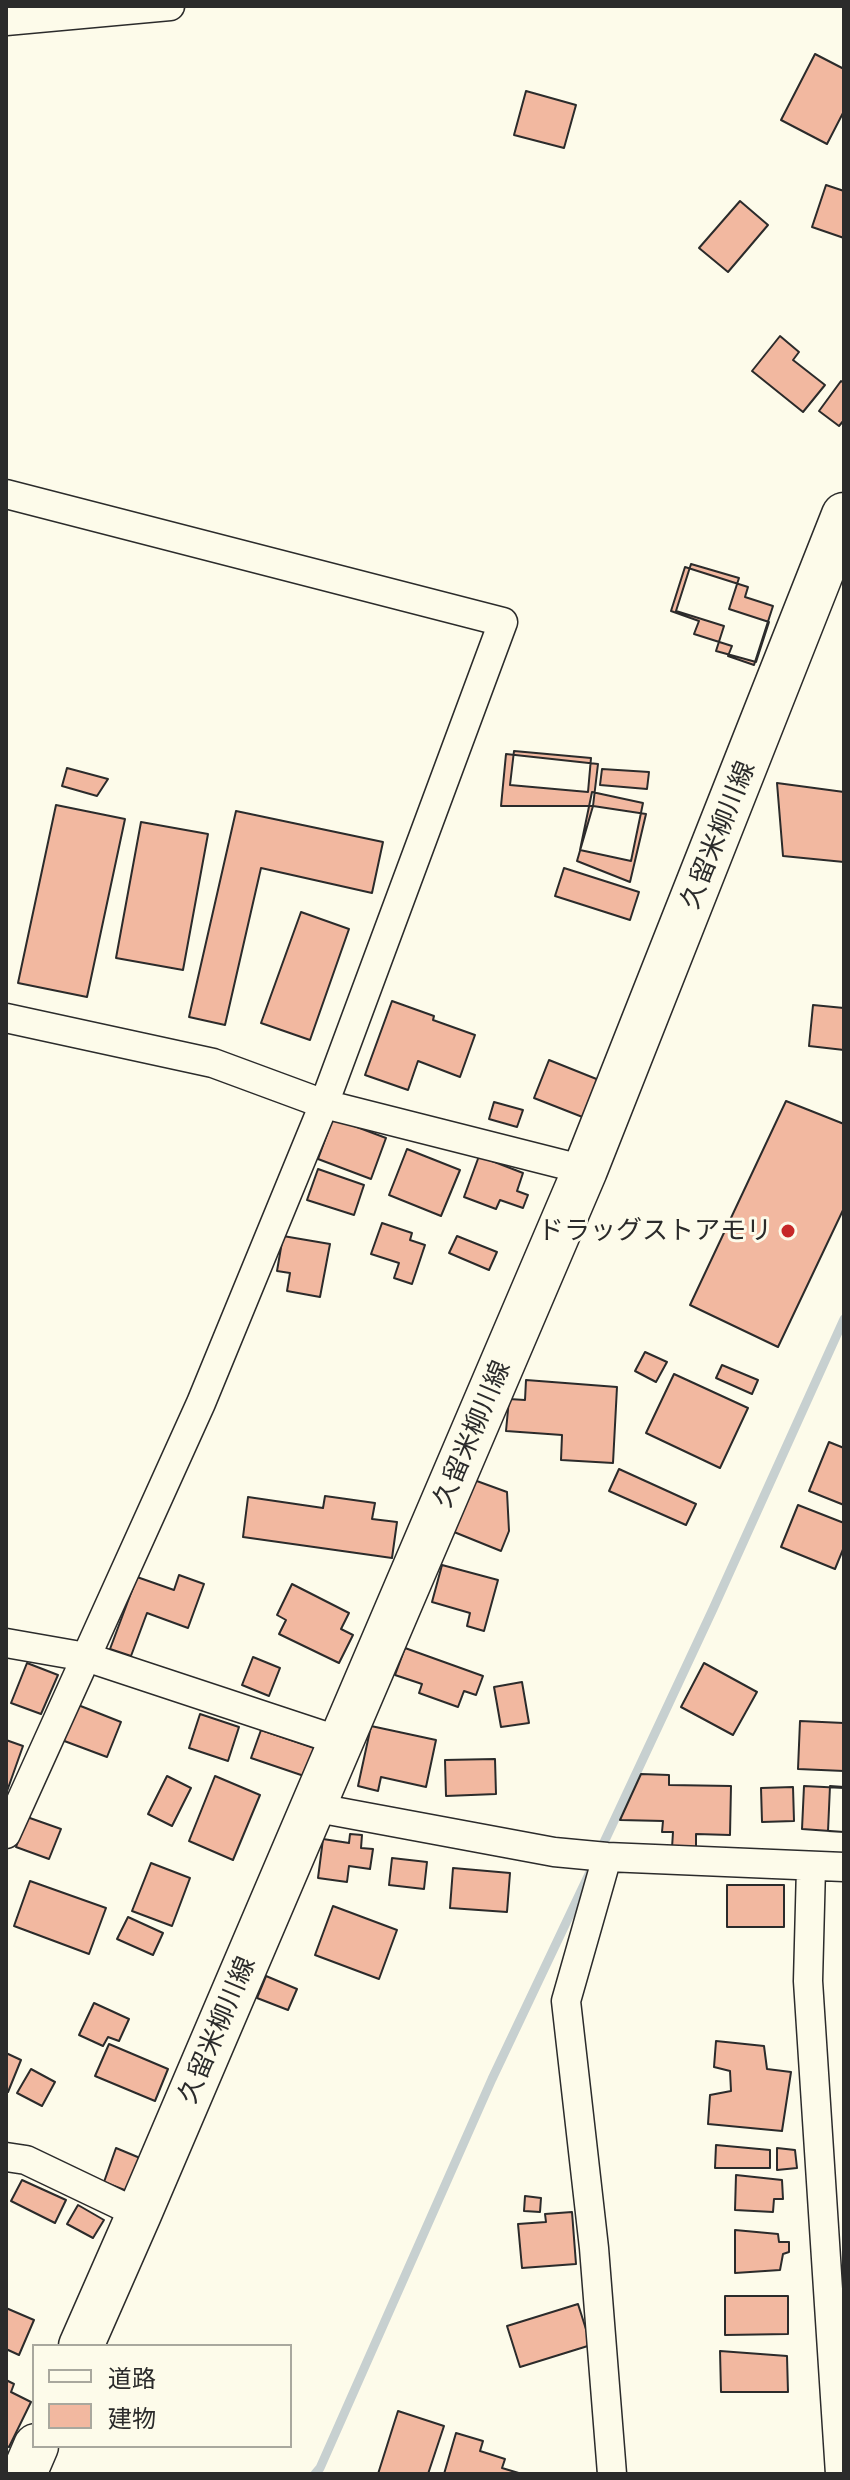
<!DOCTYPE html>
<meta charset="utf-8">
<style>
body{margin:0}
#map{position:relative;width:850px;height:2480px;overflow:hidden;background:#fdfbea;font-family:"Golos Text","Noto Sans JP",sans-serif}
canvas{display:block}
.frame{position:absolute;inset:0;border:8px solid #2b2b2b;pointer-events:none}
.legend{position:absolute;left:32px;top:2344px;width:260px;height:104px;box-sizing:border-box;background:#fdfbea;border:2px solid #a9a89e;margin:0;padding:10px 14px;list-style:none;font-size:24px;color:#2b2b2b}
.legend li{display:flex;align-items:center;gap:16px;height:40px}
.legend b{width:40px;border:2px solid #a9a89e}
</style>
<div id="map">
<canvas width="850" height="2480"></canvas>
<div class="frame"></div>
<ul class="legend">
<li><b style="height:10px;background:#fdfbea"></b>道路</li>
<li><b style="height:22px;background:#f2b8a0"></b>建物</li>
</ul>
</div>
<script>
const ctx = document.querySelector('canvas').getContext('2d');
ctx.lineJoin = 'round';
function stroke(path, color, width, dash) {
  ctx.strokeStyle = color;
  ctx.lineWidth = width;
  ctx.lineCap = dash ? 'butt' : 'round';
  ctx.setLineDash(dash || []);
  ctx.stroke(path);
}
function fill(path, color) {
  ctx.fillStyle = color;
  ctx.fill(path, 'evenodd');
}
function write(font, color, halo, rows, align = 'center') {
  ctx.font = font + ' "Golos Text","Noto Sans JP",sans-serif';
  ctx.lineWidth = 6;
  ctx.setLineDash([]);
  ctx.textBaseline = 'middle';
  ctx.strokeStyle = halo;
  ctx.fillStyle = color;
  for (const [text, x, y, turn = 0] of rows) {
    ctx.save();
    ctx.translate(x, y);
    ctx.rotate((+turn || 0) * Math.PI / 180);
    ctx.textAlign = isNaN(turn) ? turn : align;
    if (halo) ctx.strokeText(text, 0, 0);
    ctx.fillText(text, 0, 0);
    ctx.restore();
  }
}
stroke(new Path2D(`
 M599 1853 713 1609 844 1319
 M315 2474 320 2468 492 2079 591 1870`), '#c7d0d0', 9);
const building = new Path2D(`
 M815 54 844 69V111L827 144 781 120Z
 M526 91 576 105 564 148 514 135Z
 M826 185 844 191V238L812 227Z
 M740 201 768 225 728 272 699 248Z
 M780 336 799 352 793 360 825 385 803 412 752 371Z
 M841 381 844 383V420L839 426 819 411Z
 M691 564 739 578 729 609 769 622 756 662 716 651 724 626 676 611Z
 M685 567 748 587 745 597 773 606 754 665 728 656 732 646 694 634 699 621 671 611Z
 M514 751 591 758 588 792 510 785Z
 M506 754 598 764 593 806H501Z
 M67 768 108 779 97 796 62 786Z
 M602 769 649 772 647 789 600 785Z
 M777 783 844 792V862L783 856Z
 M592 792 643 803 631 861 580 850Z
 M56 805 125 819 87 997 18 983Z
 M593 806 646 814 630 882 577 861Z
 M236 811 383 842 372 893 261 868 225 1025 189 1017Z
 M141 822 208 834 183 970 116 958Z
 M564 868 639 892 630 920 555 896Z
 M301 912 349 929 310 1040 261 1023Z
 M392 1001 434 1016 433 1020 475 1035 460 1077 418 1061 408 1090 365 1075Z
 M813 1005 844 1008V1050L809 1046Z
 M549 1060 599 1080 585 1118 534 1098Z
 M786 1101 844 1124V1208L778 1347 690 1305Z
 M494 1102 523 1110 517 1127 489 1119Z
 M333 1118 386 1138 371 1179 318 1159Z
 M407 1149 460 1170 441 1216 389 1195Z
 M479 1156 523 1173 517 1191 528 1195 523 1208 500 1200 496 1209 464 1197Z
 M318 1169 364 1185 354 1215 307 1200Z
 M382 1223 412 1233 410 1240 425 1245 412 1284 394 1278 399 1263 371 1254Z
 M283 1236 330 1244 320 1297 287 1291 290 1273 277 1271Z
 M457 1236 497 1252 489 1270 449 1253Z
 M645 1352 667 1362 656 1382 635 1371Z
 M722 1365 758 1380 752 1394 716 1378Z
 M674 1374 748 1408 720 1468 646 1433Z
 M526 1380 617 1387 613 1463 561 1460 562 1435 506 1431 509 1399 525 1400Z
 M829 1442 844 1448V1505L809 1491Z
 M619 1469 696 1504 686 1525 609 1491Z
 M474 1480 507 1492 509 1531 501 1551 454 1532Z
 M325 1496 375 1503 372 1519 397 1522 392 1558 243 1537 248 1497 323 1508Z
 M798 1505 844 1523V1547L835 1569 781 1547Z
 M442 1565 498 1580 484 1631 467 1626 470 1613 432 1602Z
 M179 1575 204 1584 188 1628 147 1613 131 1656 110 1649 137 1577 174 1590Z
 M292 1584 349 1613 341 1629 353 1635 339 1663 279 1634 286 1620 277 1615Z
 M405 1648 483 1676 476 1695 464 1691 458 1707 419 1693 422 1684 395 1675Z
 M253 1657 280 1668 269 1696 242 1685Z
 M27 1663 58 1675 41 1714 11 1703Z
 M704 1663 757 1692 733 1735 681 1707Z
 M522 1682 529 1723 501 1727 494 1687Z
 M73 1703 121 1722 107 1757 59 1739Z
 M200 1714 239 1727 228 1761 189 1748Z
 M800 1721 844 1723V1771L798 1769Z
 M371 1726 436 1740 426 1787 381 1777 378 1791 358 1786Z
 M261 1730 317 1749 307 1777 251 1758Z
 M6 1740 23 1746 6 1794Z
 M495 1759 496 1794 446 1796 445 1760Z
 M641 1774 669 1775V1785L731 1786 730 1835 696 1834V1848H672L673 1832H662L663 1821 620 1820Z
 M167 1776 191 1788 172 1826 148 1814Z
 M215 1776 260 1795 233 1860 189 1841Z
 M804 1786 844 1788V1832L802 1829Z
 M830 1786 844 1787V1832L828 1831Z
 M793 1787 794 1821 762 1822 761 1788Z
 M27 1817 61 1829 49 1859 16 1847Z
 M350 1834 362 1835 361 1848 373 1849 370 1869 349 1866 347 1882 318 1878 323 1839 349 1843Z
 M392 1858 427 1862 424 1889 389 1885Z
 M151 1863 190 1878 172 1926 132 1911Z
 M453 1868 510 1873 507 1912 450 1908Z
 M30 1881 106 1908 89 1954 14 1926Z
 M727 1885H784V1927H727Z
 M333 1906 397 1930 379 1979 315 1955Z
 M128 1917 163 1933 153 1955 117 1939Z
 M266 1976 297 1989 288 2010 257 1998Z
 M94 2003 129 2019 119 2041 108 2037 103 2046 79 2035Z
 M716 2041 764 2046 767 2069 791 2072 782 2131 708 2124 710 2095 731 2091 730 2071 714 2067Z
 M109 2044 168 2069 155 2101 95 2076Z
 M6 2053 21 2060 8 2092 6 2091Z
 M31 2069 55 2082 42 2106 17 2093Z
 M716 2145 770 2150V2168H715Z
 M116 2148 140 2158 127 2191 104 2182Z
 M777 2148 795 2150 797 2168 777 2170Z
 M736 2175 782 2180 783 2199H774L773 2212 735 2210Z
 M22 2180 66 2200 55 2223 11 2201Z
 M525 2196 541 2198 540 2212 524 2211Z
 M78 2205 104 2220 93 2238 67 2224Z
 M572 2212 576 2264 522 2268 518 2224 546 2222 545 2214Z
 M735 2230 778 2234 779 2242H789V2252L783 2254 780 2270 735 2273Z
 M725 2296H788V2334L725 2335Z
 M578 2304 591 2345 520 2367 507 2326Z
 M6 2308 34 2320 19 2355 6 2349Z
 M720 2351 787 2356 788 2392H721Z
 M6 2380 14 2384 11 2392 31 2402 9 2447 6 2446Z
 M398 2411 444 2426 428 2474H378Z
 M456 2433 483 2441 480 2451 505 2459 502 2468 522 2474H444Z`);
fill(building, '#f2b8a0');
stroke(building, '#2b2b2b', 2);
const street = new Path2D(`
 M6 21 170 6
 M6 494 503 622 324 1104 201 1403 6 1834
 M6 1018 213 1063 324 1104 585 1170
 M6 1643 86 1657 340 1741
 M312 1807 554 1852 607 1857 844 1867
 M607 1857 566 2001 594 2248 612 2474
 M811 1867 808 1981 840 2474
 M6 2157 26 2160 139 2214`);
const primary = new Path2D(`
 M81 2346 139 2214 585 1170 844 515
 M24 2474 36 2446`);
stroke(street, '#2b2b2b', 31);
stroke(primary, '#2b2b2b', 47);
stroke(street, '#fdfbea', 28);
stroke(primary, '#fdfbea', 44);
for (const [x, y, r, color] of [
 [788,1231,8,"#c62828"]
]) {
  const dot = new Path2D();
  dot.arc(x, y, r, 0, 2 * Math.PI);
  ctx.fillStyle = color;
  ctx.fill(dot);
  stroke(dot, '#fdfbea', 3);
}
write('26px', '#2b2b2b', '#fdfbea', [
 ["久留米柳川線",718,835,-68],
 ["久留米柳川線",472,1434,-67],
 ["久留米柳川線",217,2030,-67]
]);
write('26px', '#2b2b2b', '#fdfbea', [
 ["ドラッグストアモリ",772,1231]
], 'right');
</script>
